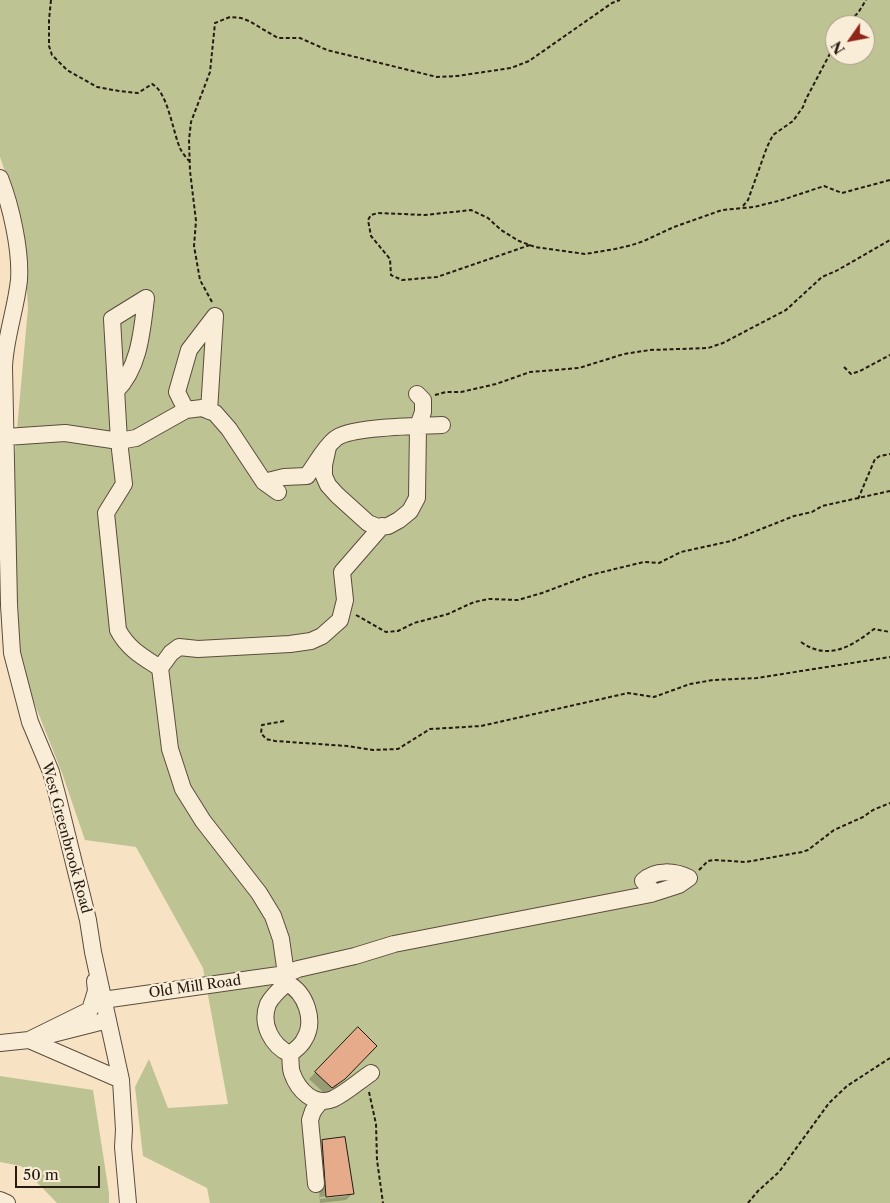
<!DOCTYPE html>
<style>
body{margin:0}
#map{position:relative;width:890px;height:1203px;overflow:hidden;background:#f7e3c3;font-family:"Libre Caslon Text",serif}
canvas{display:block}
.north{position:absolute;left:825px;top:15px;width:50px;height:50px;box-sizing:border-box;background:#faedd8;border:1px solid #a59988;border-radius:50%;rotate:237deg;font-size:14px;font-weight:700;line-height:20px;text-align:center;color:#251b11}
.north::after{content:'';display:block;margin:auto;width:18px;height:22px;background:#8f2418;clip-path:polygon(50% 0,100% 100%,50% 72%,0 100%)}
.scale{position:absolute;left:15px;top:1166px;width:85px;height:22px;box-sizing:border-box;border:2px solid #251b11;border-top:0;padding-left:6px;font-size:15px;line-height:18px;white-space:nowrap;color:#251b11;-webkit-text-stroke:4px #faedd8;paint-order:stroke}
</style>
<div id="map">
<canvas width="890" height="1203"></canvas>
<div class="north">N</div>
<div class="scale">50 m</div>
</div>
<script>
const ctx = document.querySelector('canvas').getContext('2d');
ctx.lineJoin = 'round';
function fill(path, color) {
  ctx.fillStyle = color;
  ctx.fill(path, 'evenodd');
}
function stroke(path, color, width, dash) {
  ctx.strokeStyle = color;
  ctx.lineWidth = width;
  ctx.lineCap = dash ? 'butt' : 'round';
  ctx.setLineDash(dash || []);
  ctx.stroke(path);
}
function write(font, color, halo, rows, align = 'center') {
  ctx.font = font + ' "Libre Caslon Text",serif';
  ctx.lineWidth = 4.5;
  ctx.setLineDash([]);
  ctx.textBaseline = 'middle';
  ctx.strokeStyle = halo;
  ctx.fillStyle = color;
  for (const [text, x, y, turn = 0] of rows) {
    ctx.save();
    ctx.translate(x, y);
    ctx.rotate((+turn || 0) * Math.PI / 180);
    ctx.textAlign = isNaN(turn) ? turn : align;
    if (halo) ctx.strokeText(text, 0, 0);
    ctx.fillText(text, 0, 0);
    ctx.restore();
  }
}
fill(new Path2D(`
 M0 0H890V1203H210L207 1188 143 1156 135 1087 149 1059 168 1108 228 1104 203 968 136 847 85 840 62 773 16 657 12 484 28 308 23 225 0 157ZM835 25H865V55H835Z
 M0 1076 93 1090 109 1193V1203H57L21 1166 0 1162Z`), '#bdc393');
fill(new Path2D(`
 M358 1029 375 1046 337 1086 325 1094 309 1079Z
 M322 1141 353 1193 346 1200 320 1203 316 1148ZM347 1193V1196L320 1199V1197Z`), '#0003');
const building = new Path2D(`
 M358 1027 377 1046 345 1079 332 1088 315 1072Z
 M345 1137 354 1194 326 1197 322 1140Z`);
fill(building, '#e5ab8b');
stroke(building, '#251b11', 1);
const minor = new Path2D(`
 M0 178C11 206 21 250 19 280 16 309 5 338 4 367L9 605 12 653 30 722 51 772 58 798 88 920 93 952 121 1080 124 1130 123 1147 128 1203
 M116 391C140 367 142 330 146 298L112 319 119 441 124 484 106 513 118 630C128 649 143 657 160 668L171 653 179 647 198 649 290 644 311 641 322 636 340 620 345 600 342 572 382 526
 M186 410 177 392 189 350 215 316 209 411
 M6 437 65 433 119 441 136 438 186 410 202 408 215 413 229 429 264 482 278 492
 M328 447 324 465V476L328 485 337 495 368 523 378 527 388 526 399 520 410 511 417 498 418 426 423 412V400L417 394
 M264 482 284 477 307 476C316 464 324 448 335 439 349 426 421 426 442 425
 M160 668 170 749 183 789 203 821 259 893 273 916 281 939 286 974 298 969 355 956 394 944 651 894 654 892 643 881C655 869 675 871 689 878L679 885 651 894
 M287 983C280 989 272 996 268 1004 260 1024 272 1046 290 1054
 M103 1000 286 974 287 983C306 993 316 1021 304 1040 301 1046 295 1050 290 1054 291 1060 290 1068 292 1073 298 1090 314 1107 333 1099 346 1093 359 1081 371 1073
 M29 1040 90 1010 96 991 95 981
 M29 1040 121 1080
 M0 1043 29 1040 108 1020
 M316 1184 310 1120 313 1111 320 1102
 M0 1200 7 1203`);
stroke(minor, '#5a4d3e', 18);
stroke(new Path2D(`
 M51 0 49 20V46L52 55 67 70 97 87 119 91 138 93 152 84C168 92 173 133 180 148 182 153 186 157 189 161
 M845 25 858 13 866 0
 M743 206 748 200 767 147 773 135 793 121 803 107 806 99 835 44
 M530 245 437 277 402 280 391 275 390 259 371 236 368 220 371 215 378 213 425 215 471 210 488 218 501 230 519 241 535 247 585 254 615 249 632 245 644 241 674 227 722 210 754 207 782 200 824 186 842 193 890 180
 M212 302 200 280 194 246 196 221 190 171 189 140 191 122 210 72 215 23 230 17 241 18 249 21 278 38H300L327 50 437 77 457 76 511 68 529 61 612 3 620 0
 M844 367 851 374 860 371 890 355
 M435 395 446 392H461L496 384 530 372 579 368 624 354 650 350 708 348 723 343 786 310 822 277 836 271 890 240
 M858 499 875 459 880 456 890 454
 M356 615 386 632 398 631 414 623 448 614 474 602 489 599 518 600 542 593 590 575 644 562 659 563 681 552 731 541 794 516 812 512 822 506 890 491
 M801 642C828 661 851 647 874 629L890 632
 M284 721 262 725 261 733 266 739 275 741 347 746 373 750 398 749 430 729 481 726 628 693 654 697 690 684 713 680 757 678 890 657
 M699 870 708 861 714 860 746 862 802 852 808 850 834 830 863 817 873 810 890 803
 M369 1092 376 1124 377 1160 383 1203
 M748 1203 758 1191 779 1172 829 1103 847 1086 890 1058`), '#251b11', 2, [4, 2.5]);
stroke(minor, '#faedd8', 16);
write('14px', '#251b11', '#faedd8', [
 ["West Greenbrook Road",66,838,75],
 ["Old Mill Road",195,987,-8]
]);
</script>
